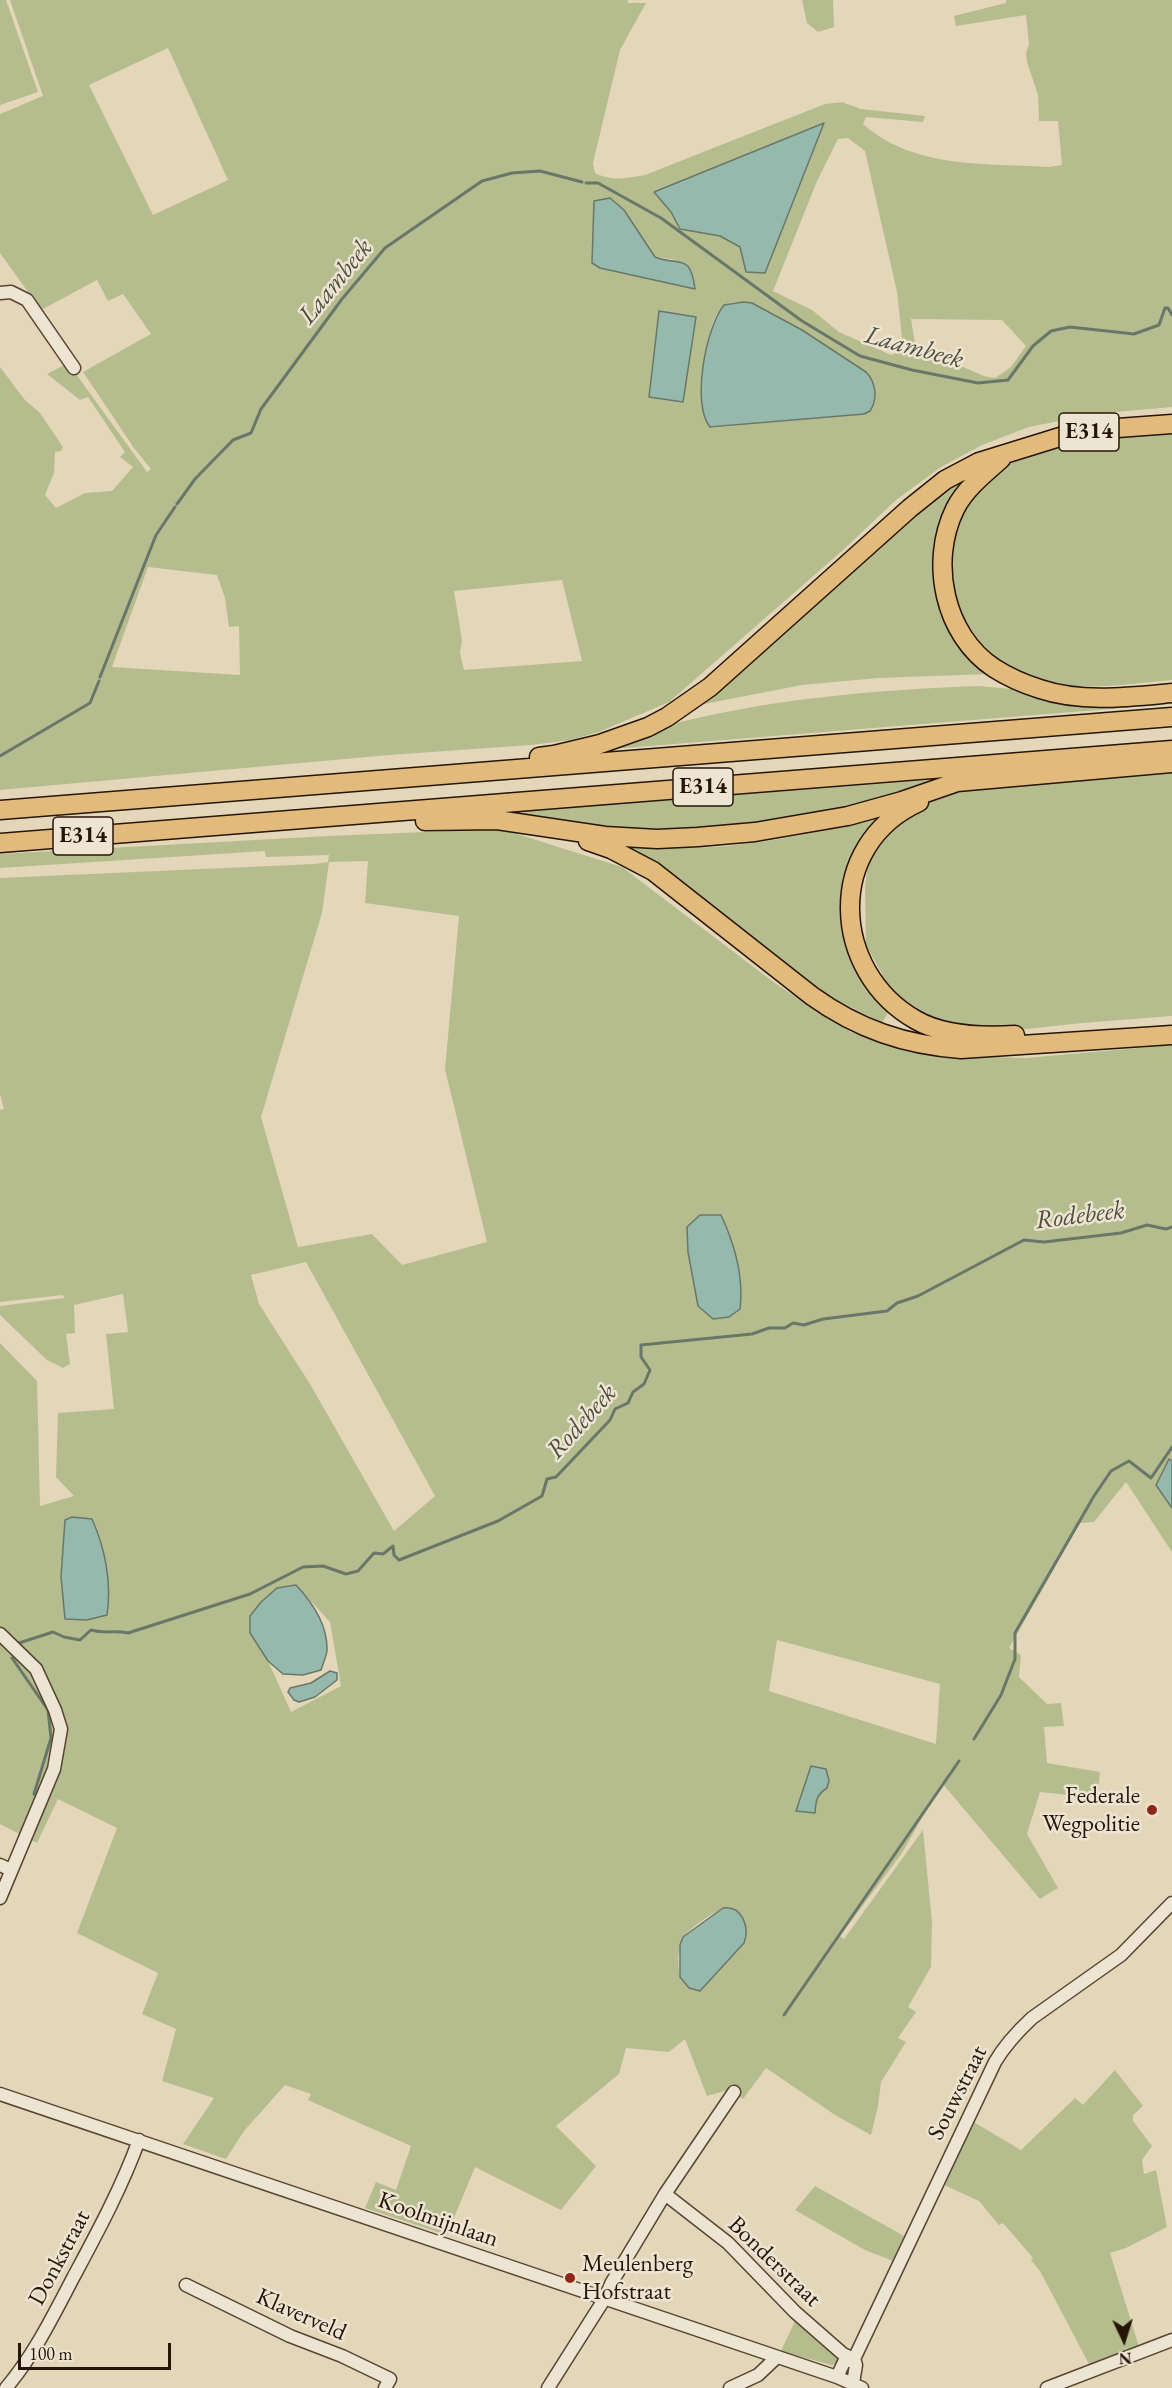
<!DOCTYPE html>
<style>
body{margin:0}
#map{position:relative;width:1172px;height:2388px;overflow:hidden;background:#e4d6b9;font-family:"EB Garamond",serif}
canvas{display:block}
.north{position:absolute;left:1094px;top:2310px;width:60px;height:60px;-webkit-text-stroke:4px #ede4d2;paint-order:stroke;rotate:176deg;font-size:16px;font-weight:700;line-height:24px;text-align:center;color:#261505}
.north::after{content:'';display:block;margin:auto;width:21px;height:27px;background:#261505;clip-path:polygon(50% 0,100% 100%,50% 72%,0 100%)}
.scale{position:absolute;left:18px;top:2343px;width:153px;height:27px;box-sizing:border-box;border:3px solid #261505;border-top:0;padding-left:8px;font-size:18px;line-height:21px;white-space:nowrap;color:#261505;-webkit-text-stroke:4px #ede4d2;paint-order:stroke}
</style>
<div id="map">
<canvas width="1172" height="2388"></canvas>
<div class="north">N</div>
<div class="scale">100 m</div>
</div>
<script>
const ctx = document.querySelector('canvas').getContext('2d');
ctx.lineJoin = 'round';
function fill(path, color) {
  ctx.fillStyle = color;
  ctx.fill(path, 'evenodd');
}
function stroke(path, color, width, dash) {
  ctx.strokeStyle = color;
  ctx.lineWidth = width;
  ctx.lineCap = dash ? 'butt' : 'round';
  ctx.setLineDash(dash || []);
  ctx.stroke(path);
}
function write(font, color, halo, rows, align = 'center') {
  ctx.font = font + ' "EB Garamond",serif';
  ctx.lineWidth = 5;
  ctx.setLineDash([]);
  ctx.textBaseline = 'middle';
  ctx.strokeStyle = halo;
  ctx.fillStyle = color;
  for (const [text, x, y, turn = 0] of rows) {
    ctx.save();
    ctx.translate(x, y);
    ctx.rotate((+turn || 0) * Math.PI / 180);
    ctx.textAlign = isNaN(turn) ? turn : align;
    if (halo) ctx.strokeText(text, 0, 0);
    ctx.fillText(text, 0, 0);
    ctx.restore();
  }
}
fill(new Path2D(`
 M0 0H6L38 92 0 105Z
 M10 0H628V3H646L620 50 593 163 595 173C612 182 626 178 645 175L825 104 842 102 861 109 925 116 923 122 866 117 863 124C913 169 986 163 1049 167L1062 165 1058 121H1039L1038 95 1027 62 1026 53 1029 44 1026 15 956 26 954 16 1006 3V0H1172V407L1094 414 1029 427 982 445 941 467 896 500 842 551 669 702 599 732 570 740 531 745 389 755 0 790V367L25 400 40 413 63 447 61 451 55 452 54 473 45 495 56 508 85 493 112 491 133 467 120 457 125 452 88 397 80 400 47 374 68 363 147 472 151 469 134 448 83 372 151 334 123 294 108 301 97 280 41 310 0 253V114L43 96ZM168 48 228 180 153 215 89 85ZM823 123 746 263 740 247 720 236 680 229 671 212 655 193ZM848 138 865 151 897 292 902 338 899 352 891 355 839 332 812 310 773 291 817 181 838 139ZM647 245 655 257 677 260 592 263ZM738 302C766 301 839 355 866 372 875 383 877 398 870 411L864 414 712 428 708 425C698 403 703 321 724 306 728 303 733 302 738 302ZM911 319 1002 320 1026 346 1011 367 995 378 984 376 963 367 917 356ZM148 567 217 575 225 598 229 627 239 626 240 675 112 667ZM562 580 582 661 464 670 460 653 462 640 454 591Z
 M802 0H833L834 27 818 32 807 23Z
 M1172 432V680C1125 684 1074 694 1028 676 936 638 923 512 1012 463 1061 437 1119 437 1172 432Z
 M980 467 956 494 937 584 990 674 878 678 802 685 694 706 915 510Z
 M979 686 1011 689 1049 698 1172 699V704L600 750C621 742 642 732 664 726 767 699 873 690 979 686Z
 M1172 768V1016L1082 1023 1008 1031 959 1026 917 1011 889 987 866 945 865 886 868 864 886 837 897 824 915 810 940 796 957 790Z
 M944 779 911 792 847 808 722 829 635 832 581 827 542 817 507 812Z
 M877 819 861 839 853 862 861 974 889 1011 882 1023 821 992 667 874 628 850 630 846C663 847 695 849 727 846 778 841 827 830 877 819Z
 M501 829 622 867 776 984 851 1032 924 1055 1026 1058 1172 1045V1461L1169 1460 1156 1485 1172 1508V1552L1126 1482 1094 1522 1080 1523 1009 1648 1021 1655 1019 1677 1047 1704 1061 1703 1064 1726 1044 1727 1047 1763 1100 1772 1097 1798 1040 1792 1027 1834 1058 1888 1040 1899 942 1783 902 1853 840 1936 844 1939 923 1830 932 1922 931 1967 908 2007 916 2012 898 2038 906 2042 881 2082 878 2106 871 2135 835 2115 766 2068 743 2099 728 2090 707 2096 685 2039 669 2052 626 2048 619 2074 556 2126 596 2166 561 2210 475 2167 447 2235 365 2208 376 2182 396 2190 411 2146 308 2100 311 2094 285 2085 244 2131 226 2159 183 2144 214 2098 162 2081 176 2029 142 2014 158 1973 77 1933 117 1828 58 1799 37 1843 0 1824V1639L5 1633 0 1627V1343L37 1381 40 1506 74 1496 56 1477 58 1413 114 1409 106 1334 128 1332 123 1294 74 1305 75 1333 66 1334 70 1364 63 1368 47 1360 0 1315V1306L64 1298 63 1295 0 1302V1110L4 1109 0 1094V878L315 864 328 862 329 855 266 857 265 851 0 868V854L328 836ZM368 861 365 903 459 916 445 1069 487 1242 402 1265 372 1234 298 1247 261 1117 322 913 329 862ZM306 1262 435 1496 394 1531 310 1384 259 1304 251 1275ZM296 1585 330 1622 341 1686 291 1712 268 1661 250 1633ZM777 1640 940 1684 936 1744 769 1691ZM811 1766 826 1769 816 1798 815 1813ZM727 1907 732 1908 744 1920 682 1981C677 1971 677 1948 683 1938 688 1929 717 1909 727 1907Z
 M1115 2070 1143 2106 1133 2115V2121L1152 2146 1142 2160 1144 2174 1156 2170 1167 2227 1126 2248 1110 2253 1139 2347 1090 2366 1040 2271 1031 2260 1033 2258 1003 2223 999 2225 979 2201 944 2185 972 2121 1021 2150 1075 2098 1083 2105Z
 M815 2186 904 2236 893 2261 865 2250 795 2210Z
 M796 2319 838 2354 840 2359 838 2364 831 2365 781 2351Z`), '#b5bd8f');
const water = new Path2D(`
 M824 123 765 273 746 272 740 247 720 236 680 229 671 212 654 192Z
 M610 198 624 210 655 257C680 267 690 252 695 289L600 268 592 263 594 201Z
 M743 302 752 303 802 330 866 372C876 382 878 399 870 411L864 414 710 427C691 404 706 327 724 305Z
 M659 311 696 317 683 402 649 397Z
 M700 1215H721C735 1245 744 1276 740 1309L729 1317 713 1319 698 1306 688 1252 687 1227Z
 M1169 1459 1172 1461V1508L1156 1485Z
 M72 1517 92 1519C105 1548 112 1583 107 1615L87 1620 65 1619 61 1577 65 1520Z
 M296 1585C312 1602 328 1625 327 1651 326 1657 323 1664 321 1670L303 1675 283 1674 268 1661 250 1633V1616L261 1602 277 1588Z
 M330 1671 337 1673V1680L315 1697 299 1702 294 1700 288 1692 290 1688 311 1683Z
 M811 1766 826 1769 829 1781 827 1788C816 1795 816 1801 815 1813L796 1811Z
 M723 1908C742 1905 750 1927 744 1943L700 1991 689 1988 680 1977V1945L683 1937Z`);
fill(water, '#95b9ac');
stroke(water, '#697769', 1.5);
stroke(new Path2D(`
 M586 183H598L661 218 802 321 860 356 912 370 978 383 1008 380 1033 346 1051 331 1070 327 1134 334 1159 325 1165 308H1168L1172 315
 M177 504 195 479 233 440 251 433 261 409 342 299 385 248 482 181 512 173 540 171 582 182
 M100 677 156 535 175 507
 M0 756 90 703 99 681
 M19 1643 53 1632 64 1637 80 1640 91 1630C104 1634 114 1630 128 1633L250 1594 303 1567 323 1566 346 1574 358 1571 374 1553 383 1554 393 1546 394 1555 399 1560 498 1521 542 1496 547 1479 556 1477 610 1420 615 1409 628 1403 633 1392 644 1384 650 1370 641 1357V1345L752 1334 769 1328H785L793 1323 804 1325 823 1319 887 1311 897 1303 918 1296 1024 1240 1044 1242 1121 1233 1147 1225 1166 1229 1172 1227
 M12 1658 48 1710 51 1738 34 1794
 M974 1739 1001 1695 1015 1659V1633L1094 1496 1111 1471 1129 1461 1151 1478 1172 1447
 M784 2015 959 1761`), '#697769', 3);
const minor = new Path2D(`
 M0 293 11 292 27 300 74 368
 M0 1634 36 1669 55 1710 61 1729 54 1769 0 1898
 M0 1865 11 1870
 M0 2094 837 2377 862 2388
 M665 2194 728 2243 795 2312 843 2354 854 2359
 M186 2285 290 2336 342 2356 390 2379 385 2388
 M837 2377 844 2362 854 2359
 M853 2383 856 2365 854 2359 995 2062C1005 2045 1017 2032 1032 2018L1121 1955 1172 1903
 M6 2388C34 2355 53 2316 73 2278 97 2233 121 2189 139 2140
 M548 2388 605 2298 612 2282 665 2194 734 2092
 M730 2388 758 2375 777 2357
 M1047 2388 1172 2340`);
const highway = new Path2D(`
 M1001 459C984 474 965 489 955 509 929 562 944 635 994 668 1008 677 1024 684 1040 689 1082 703 1129 697 1172 693
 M539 757 554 755 600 744 648 727 667 717 710 687 910 508 945 480 979 462 1063 436 1104 429 1172 424
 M919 802C824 845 831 972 916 1020 944 1036 983 1037 1015 1035
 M0 810 1172 717
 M425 821 497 820 605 836 657 839 698 837 755 832 848 816 902 801 957 782 1172 763
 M588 841 611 849 653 871 812 996C858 1029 905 1045 961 1049L1172 1035
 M0 843 1172 750`);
stroke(minor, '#564532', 15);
stroke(highway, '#261505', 21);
stroke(minor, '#ede4d2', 12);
stroke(highway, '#e2bb7c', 18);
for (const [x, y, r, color] of [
 [1152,1810,6,"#8f2418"],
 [570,2278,6,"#8f2418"]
]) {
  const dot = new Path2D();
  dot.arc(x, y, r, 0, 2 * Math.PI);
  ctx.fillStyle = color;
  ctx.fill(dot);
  stroke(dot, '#ede4d2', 2);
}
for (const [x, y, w] of [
 [1089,432,60],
 [703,787,60],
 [83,836,60]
]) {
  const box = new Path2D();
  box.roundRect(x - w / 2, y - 19, w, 38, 4.5);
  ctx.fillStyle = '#ede4d2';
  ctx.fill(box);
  stroke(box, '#261505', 1.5);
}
write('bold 22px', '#261505', null, [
 ["E314",1089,432],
 ["E314",703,787],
 ["E314",83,836]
]);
write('24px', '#261505', '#ede4d2', [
 ["Federale",1140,1796],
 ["Wegpolitie",1140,1824],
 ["Meulenberg",582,2264,"left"],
 ["Hofstraat",582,2292,"left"]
], 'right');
write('24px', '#261505', '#ede4d2', [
 ["Souwstraat",958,2093,-63],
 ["Koolmijnlaan",438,2220,19],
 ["Donkstraat",60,2258,-62],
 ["Bonderstraat",774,2262,44],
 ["Klaverveld",301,2315,24]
]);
write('italic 26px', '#4d4e3f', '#ede4d2', [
 ["Laambeek",336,282,-51],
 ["Laambeek",914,348,15],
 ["Rodebeek",1080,1216,-7],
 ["Rodebeek",582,1422,-48]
]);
</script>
